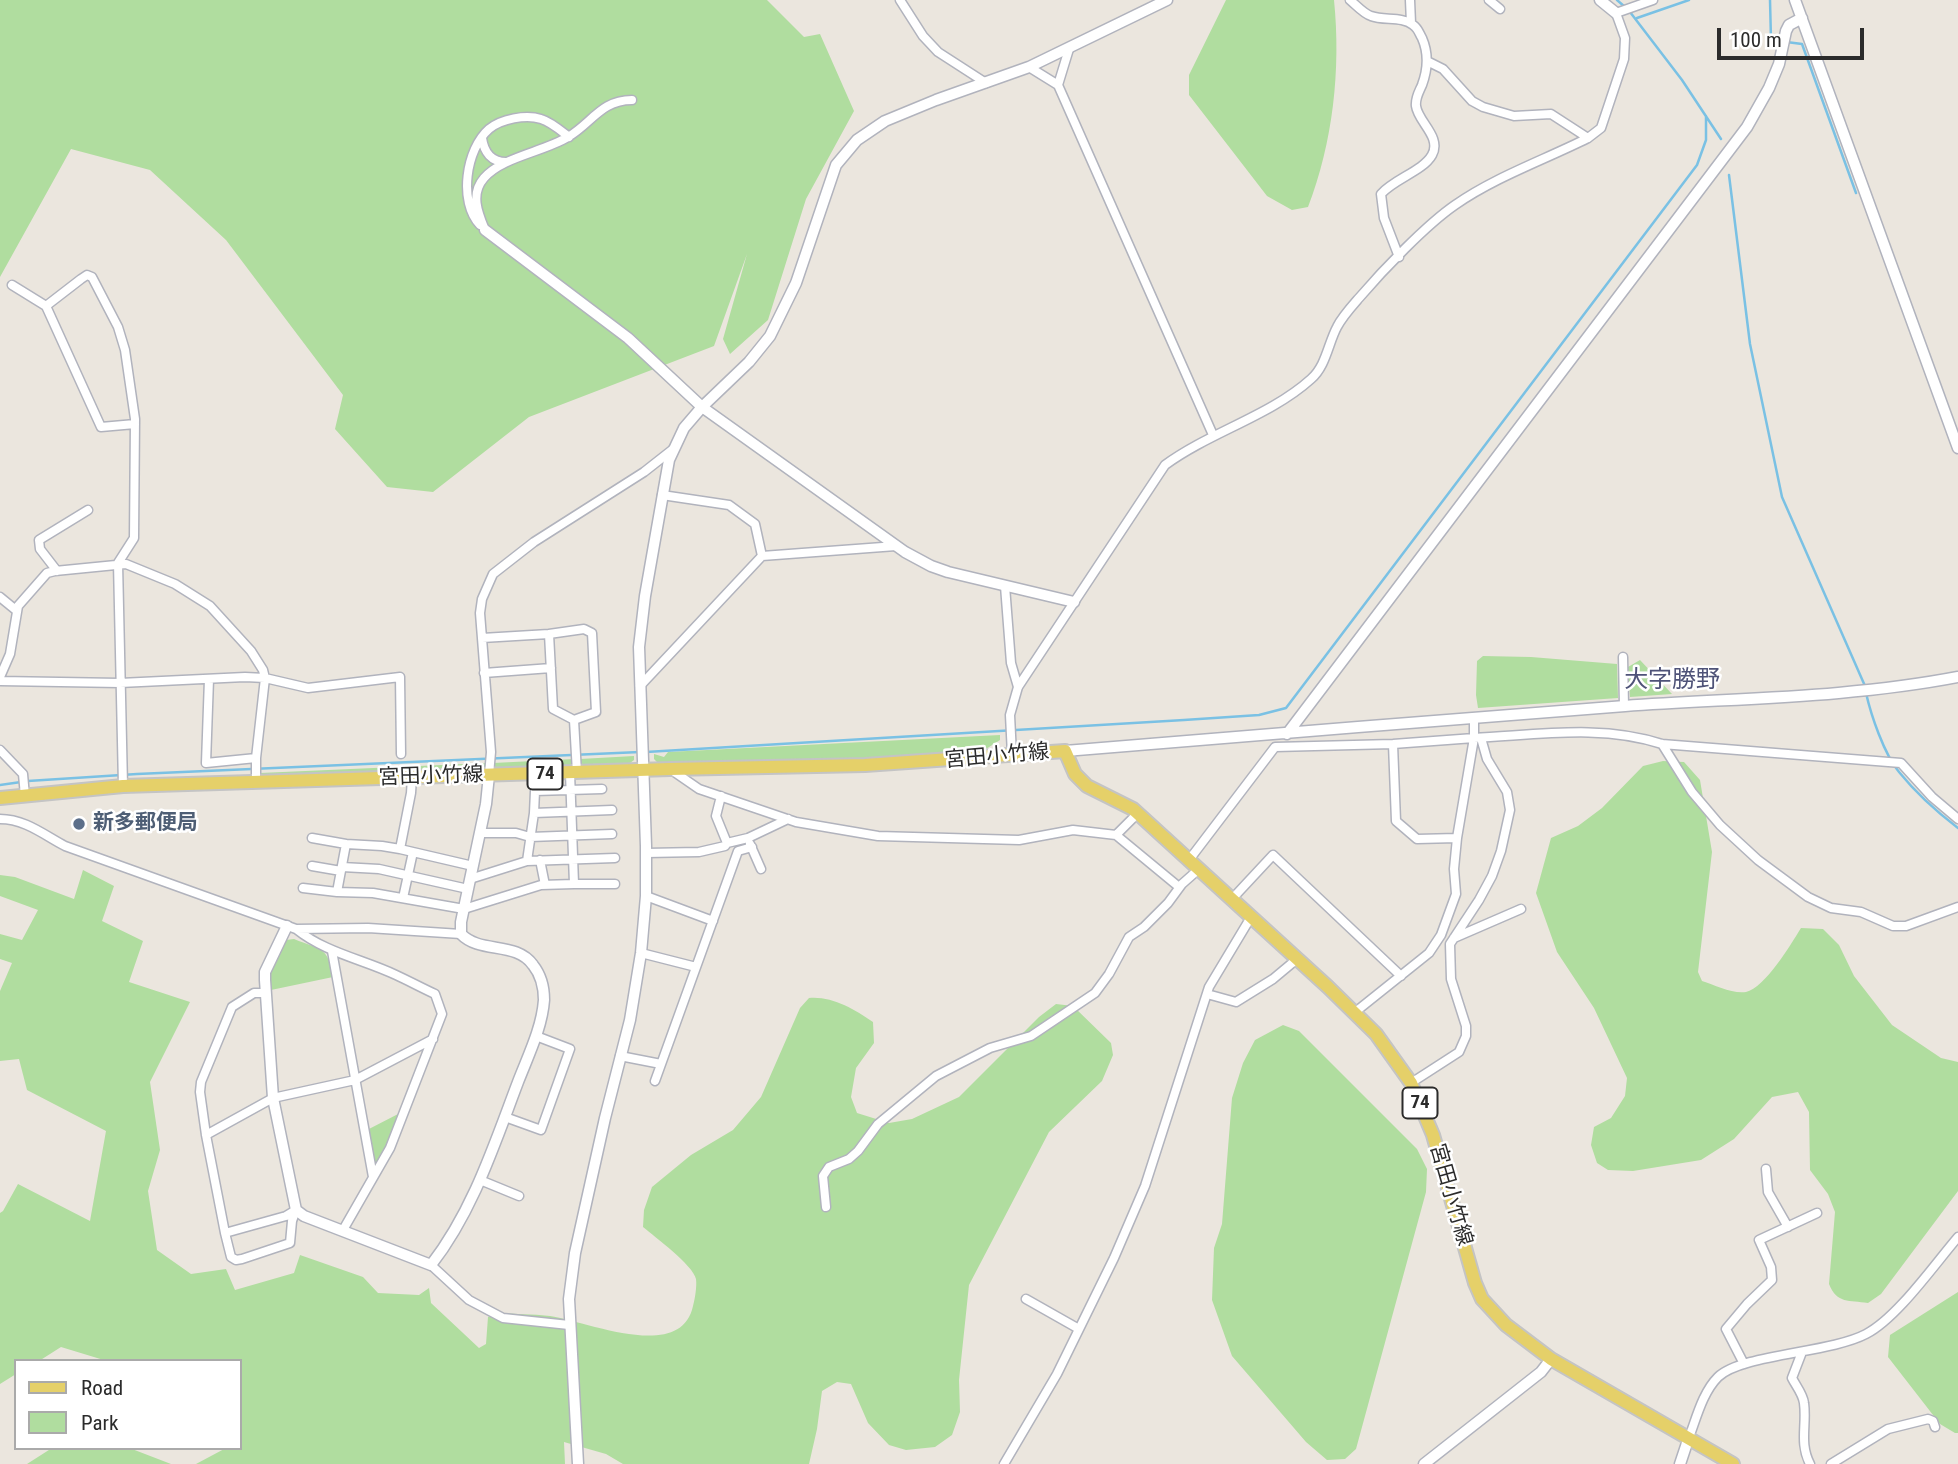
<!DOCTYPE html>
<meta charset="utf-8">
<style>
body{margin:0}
#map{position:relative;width:1958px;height:1464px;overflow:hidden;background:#ebe6de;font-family:"Roboto Condensed",sans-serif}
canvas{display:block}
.legend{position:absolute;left:14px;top:1359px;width:228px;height:91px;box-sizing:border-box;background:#fff;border:2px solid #aaa;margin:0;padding:9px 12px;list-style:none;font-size:21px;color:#2b2b2b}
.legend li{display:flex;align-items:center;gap:14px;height:35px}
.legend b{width:35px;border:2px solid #aaa}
.scale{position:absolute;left:1717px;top:28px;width:147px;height:32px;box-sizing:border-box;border:4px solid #2b2b2b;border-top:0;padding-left:9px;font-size:21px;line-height:24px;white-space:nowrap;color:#2b2b2b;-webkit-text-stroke:5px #fff;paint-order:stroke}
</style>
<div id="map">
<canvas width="1958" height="1464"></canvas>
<ul class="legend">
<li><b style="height:9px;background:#e5d069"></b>Road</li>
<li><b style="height:19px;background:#b0dd9f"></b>Park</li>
</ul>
<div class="scale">100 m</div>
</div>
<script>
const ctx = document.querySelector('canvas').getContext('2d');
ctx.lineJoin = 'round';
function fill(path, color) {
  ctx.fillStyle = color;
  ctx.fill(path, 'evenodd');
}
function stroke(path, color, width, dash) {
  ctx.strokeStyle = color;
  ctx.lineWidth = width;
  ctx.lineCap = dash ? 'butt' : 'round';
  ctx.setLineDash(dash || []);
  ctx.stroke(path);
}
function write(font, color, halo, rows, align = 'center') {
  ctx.font = font + ' "Roboto Condensed","Noto Sans JP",sans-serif';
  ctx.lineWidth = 5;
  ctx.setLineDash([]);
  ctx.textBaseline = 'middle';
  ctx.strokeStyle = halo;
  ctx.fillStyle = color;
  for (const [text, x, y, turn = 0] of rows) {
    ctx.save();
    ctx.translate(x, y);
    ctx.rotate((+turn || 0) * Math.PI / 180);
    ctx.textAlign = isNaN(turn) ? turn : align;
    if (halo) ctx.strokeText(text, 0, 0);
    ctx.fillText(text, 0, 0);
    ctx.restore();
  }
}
fill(new Path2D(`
 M0 0H767L804 37 820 34 854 111 806 199 768 320 730 354 723 339 747 254 714 346 529 417 433 492 387 487 335 429 343 395 226 240 150 170 71 149 0 277Z
 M1226 0H1334C1341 69 1333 143 1308 207L1292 210 1267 196 1189 95V75Z
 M1483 656 1531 657 1617 664 1618 698 1478 708 1476 695 1477 661Z
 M1640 660 1672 694 1630 697 1628 667Z
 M1000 735V740L986 749 913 759 659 764 654 759V754L664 757 668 752Z
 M634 756V760L626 766 584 768 580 759Z
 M574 759 572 768 496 771 493 763Z
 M1663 761 1684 762 1700 780 1712 852 1698 972 1702 981C1715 985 1732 994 1746 992 1765 988 1791 944 1801 928L1823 929 1839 945 1854 976 1892 1025 1941 1058 1958 1062V1191L1881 1294 1868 1303C1849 1300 1837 1304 1829 1284L1835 1212 1828 1194 1810 1170 1809 1112 1798 1092 1772 1097 1734 1139 1701 1160 1633 1171 1608 1170 1597 1163 1591 1145 1594 1127 1611 1118 1625 1096 1627 1078 1594 1008 1557 952 1536 893 1551 838 1578 826 1602 808 1643 766Z
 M487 763 484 771 263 778 260 773Z
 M83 870 114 886 102 921 143 941 129 982 190 1002 150 1082 160 1150 148 1191 157 1250 191 1274 226 1269 235 1290 294 1273 300 1255 363 1277 378 1293 419 1295 429 1288 431 1303 479 1348 486 1344 488 1317 496 1313C514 1314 532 1314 550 1316 586 1321 681 1363 693 1306 695 1299 697 1286 696 1279 693 1265 655 1237 643 1227L644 1210 652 1187 691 1155 733 1130 761 1097 800 1008 809 998C832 996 854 1009 873 1022L874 1043 856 1068 851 1097 857 1113 889 1123 912 1119 959 1097 1039 1017 1056 1004 1073 1006 1111 1043 1113 1055 1102 1081 1049 1132 969 1285 959 1380 960 1412 952 1435 935 1447 906 1450 889 1445 868 1423 851 1384 837 1382 822 1391 817 1429 809 1464H623L606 1454 564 1442 565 1464H196L226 1448H240V1361H107L61 1347 39 1361H16V1374L0 1384V1213L3 1211 18 1184 90 1221 106 1131 27 1090 19 1059 0 1061V991L12 963 0 959V934L22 940 38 910 0 896V875L15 877 74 899Z
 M294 939C321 950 328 946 333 977L271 990 269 975 286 940Z
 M1283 1025 1299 1031 1417 1149 1427 1169 1426 1192 1356 1449 1345 1459 1327 1460 1306 1442 1232 1356 1212 1300 1214 1248 1222 1224 1232 1098 1243 1063 1255 1040Z
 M400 1113 387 1147 378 1164H373L367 1130Z
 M1958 1292V1433H1955L1940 1424 1888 1357 1890 1335Z
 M52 1448 132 1449 171 1464H27Z`), '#b0dd9f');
stroke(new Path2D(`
 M1617 0 1625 7
 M1770 0 1771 40 1802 44 1856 193
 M1630 12 1682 80 1721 139
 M1637 18 1689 0
 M1729 175 1750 344 1782 497 1865 686
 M1866 693C1871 715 1884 754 1899 772 1916 793 1937 812 1958 828
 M646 752 1184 720 1259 715 1286 708 1697 165 1706 140V116
 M0 785 28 781 137 774 640 752`), '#7ac1e4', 2.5);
const minor = new Path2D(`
 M900 0 923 36 938 52 986 83
 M1350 0C1356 5 1364 14 1371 16 1384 21 1402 16 1413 25 1418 28 1419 33 1422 38 1429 54 1428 69 1422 85 1419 92 1415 98 1416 106 1418 122 1442 137 1432 155 1423 171 1394 179 1381 194L1384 218 1399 257
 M1410 0 1411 23
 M1489 0 1500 9
 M1427 61 1443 69 1472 101 1483 107 1514 116 1551 114 1588 138
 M1029 67 1058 85 1213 435
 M1058 85 1069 49
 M482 138C484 152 491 162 506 162
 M480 225C458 202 466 149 489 129 501 119 526 114 541 119 551 122 560 130 569 137
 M485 230C478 213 470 194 484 178 502 157 543 152 568 137 592 123 601 100 632 100
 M12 285 46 306 81 279 87 275 92 277 118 327 125 350 135 419 134 538 118 563 123 786
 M46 306 101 427 135 424
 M662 495 729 505 755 524 762 556 896 546
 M57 571 40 549 39 540 88 510
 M1005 586 1011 663 1018 687
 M0 597 17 611
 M549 634 584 629 592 633 596 712 574 720
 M482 638 549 634 553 709 574 720 577 773
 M1623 657 1624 706
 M484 673 551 668
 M0 677 10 654 18 606 47 573 55 571 126 564 175 584 210 606 251 651 263 670 265 678 256 758V780
 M209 679 206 763 256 758
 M0 681 120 683 245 677 265 678 308 688 400 677 401 754
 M640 686 762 556
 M1474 719V738C1537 735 1602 724 1662 744L1901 763 1932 797 1958 819
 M1393 744 1396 821 1417 839 1457 838
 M1662 744 1692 792 1720 825 1758 860 1808 897 1831 908 1861 912 1893 926H1906L1958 907
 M0 750 23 774 25 796
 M1012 755 1010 715 1018 687 1165 465C1210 432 1270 416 1311 379 1326 366 1328 344 1337 327 1342 317 1352 306 1359 298 1383 270 1426 225 1455 205 1495 177 1544 160 1588 138L1601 128 1624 59 1625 38 1616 13 1653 0
 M670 769 699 789 796 822 878 836 1019 840 1073 830 1116 835 1138 813
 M489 775 491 752 480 613 482 599 493 574 534 542 644 472 672 450
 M412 778 411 793 400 849 473 866
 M602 789 535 791 534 813 612 810
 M721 796 716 816 727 843 748 838 788 819
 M0 819C25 819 44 835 65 846L296 929 368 928 461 934
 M480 833H516L530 837 612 834
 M1116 835 1179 887
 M312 838 346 844
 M750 844 761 869
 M400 849 382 846 346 844 337 892 373 893 464 909 541 885 574 884 570 773
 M646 853 699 852 725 846 727 843
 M540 860 545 885
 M1189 860 1275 747 1393 744 1474 738 1457 838 1454 869 1456 894 1441 935 1429 953 1354 1013
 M527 861 534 813
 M312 866 341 871
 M342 867 379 869 468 889
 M470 879 527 861 615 858
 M574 884H615
 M303 888 337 892
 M646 896 713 921
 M403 898 413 852
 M1232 899 1273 855 1401 976
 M296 929C326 953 362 959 396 975 409 981 422 988 435 994L442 1014 390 1148 343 1230
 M1454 938 1521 909
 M332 951 373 1177
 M641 953 696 967
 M265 993H254L232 1007 201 1082 200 1092 206 1135 225 1233 286 1216 296 1210
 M1207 994 1236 1002 1273 979 1297 959
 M620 1056 661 1064
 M655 1081 738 851 752 847
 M1411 1083 1459 1052 1466 1036V1026L1451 979 1450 944 1479 900 1492 876 1501 851 1510 810 1507 792 1487 759 1481 738
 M505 1117 541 1130 570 1049 536 1036
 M206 1135 273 1098 355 1080 433 1039
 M1766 1169 1768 1192 1788 1227
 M480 1180 519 1196
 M826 1207 823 1176 829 1167 849 1159 858 1151 878 1124 936 1076 990 1048 1031 1036 1095 993 1109 974 1129 937 1144 927 1168 903 1182 884 1199 869
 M225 1233 231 1257 236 1260 242 1259 290 1243 292 1221 296 1210
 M431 1265 469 1300 503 1318 569 1325
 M1026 1299 1079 1329
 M1802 1352 1792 1378C1796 1386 1803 1394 1804 1403 1807 1425 1799 1443 1810 1464
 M1744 1364 1726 1329 1747 1304 1772 1280 1771 1267 1759 1240 1817 1213
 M1688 1440C1696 1420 1702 1393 1718 1377 1742 1354 1830 1353 1866 1334 1897 1318 1934 1265 1958 1237
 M1004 1464 1057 1374 1114 1258 1145 1186 1209 987 1251 917
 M1831 1464 1888 1429 1928 1419 1933 1421 1935 1427`);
const tertiary = new Path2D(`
 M1600 0 1616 13
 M1795 0 1958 448
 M485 230 628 338 702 407 905 552 931 566 948 572 1074 602
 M1287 734 1747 127 1769 88 1779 64 1786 31 1789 25 1802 18
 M1065 751C1252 736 1438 720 1625 706 1736 698 1849 698 1958 677
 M287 926 265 972V980L273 1098 296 1210 304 1216 431 1265C473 1211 494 1145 518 1082 528 1056 542 1028 544 1000 544 987 541 975 533 965 516 941 480 954 461 934V922L486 804 489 775
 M578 1464 569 1299 575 1253 605 1118 630 1020 641 953 646 896V846L639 647 645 596 669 460 684 428 702 407 749 362 770 336 796 283 836 165 857 140 885 121 936 100 1029 67 1167 0
 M1424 1464 1541 1372 1551 1359
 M1680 1464 1688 1440`);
const primary = new Path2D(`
 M0 798 123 786 670 769 865 765 1065 751 1075 774 1087 786 1133 809 1328 987 1376 1034 1411 1083 1433 1135 1475 1283 1482 1299 1506 1325 1551 1359 1733 1464`);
stroke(minor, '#b1b3bd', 11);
stroke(tertiary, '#b1b3bd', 13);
stroke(primary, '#c4c4c4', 16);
stroke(minor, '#fff', 8);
stroke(tertiary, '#fff', 10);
stroke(primary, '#e5d069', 12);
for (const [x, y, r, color] of [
 [79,824,7,"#5c6f8a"]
]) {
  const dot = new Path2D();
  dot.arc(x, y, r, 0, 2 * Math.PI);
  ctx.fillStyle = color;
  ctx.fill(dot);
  stroke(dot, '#fff', 2.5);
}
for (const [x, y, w] of [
 [545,774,35],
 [1420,1103,35]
]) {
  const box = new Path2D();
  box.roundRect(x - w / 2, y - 15.5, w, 31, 5);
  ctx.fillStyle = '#fff';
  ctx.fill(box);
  stroke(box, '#2b2b2b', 2);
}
write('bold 19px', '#2b2b2b', null, [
 ["74",545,774],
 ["74",1420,1103]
]);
write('21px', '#2b2b2b', '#fff', [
 ["宮田小竹線",997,757,-5],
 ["宮田小竹線",431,777,-2],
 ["宮田小竹線",1450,1195,74]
]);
write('bold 21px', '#4e5e75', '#fff', [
 ["新多郵便局",93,824]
], 'left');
write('24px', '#4f5378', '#fff', [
 ["大字勝野",1672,681]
]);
</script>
